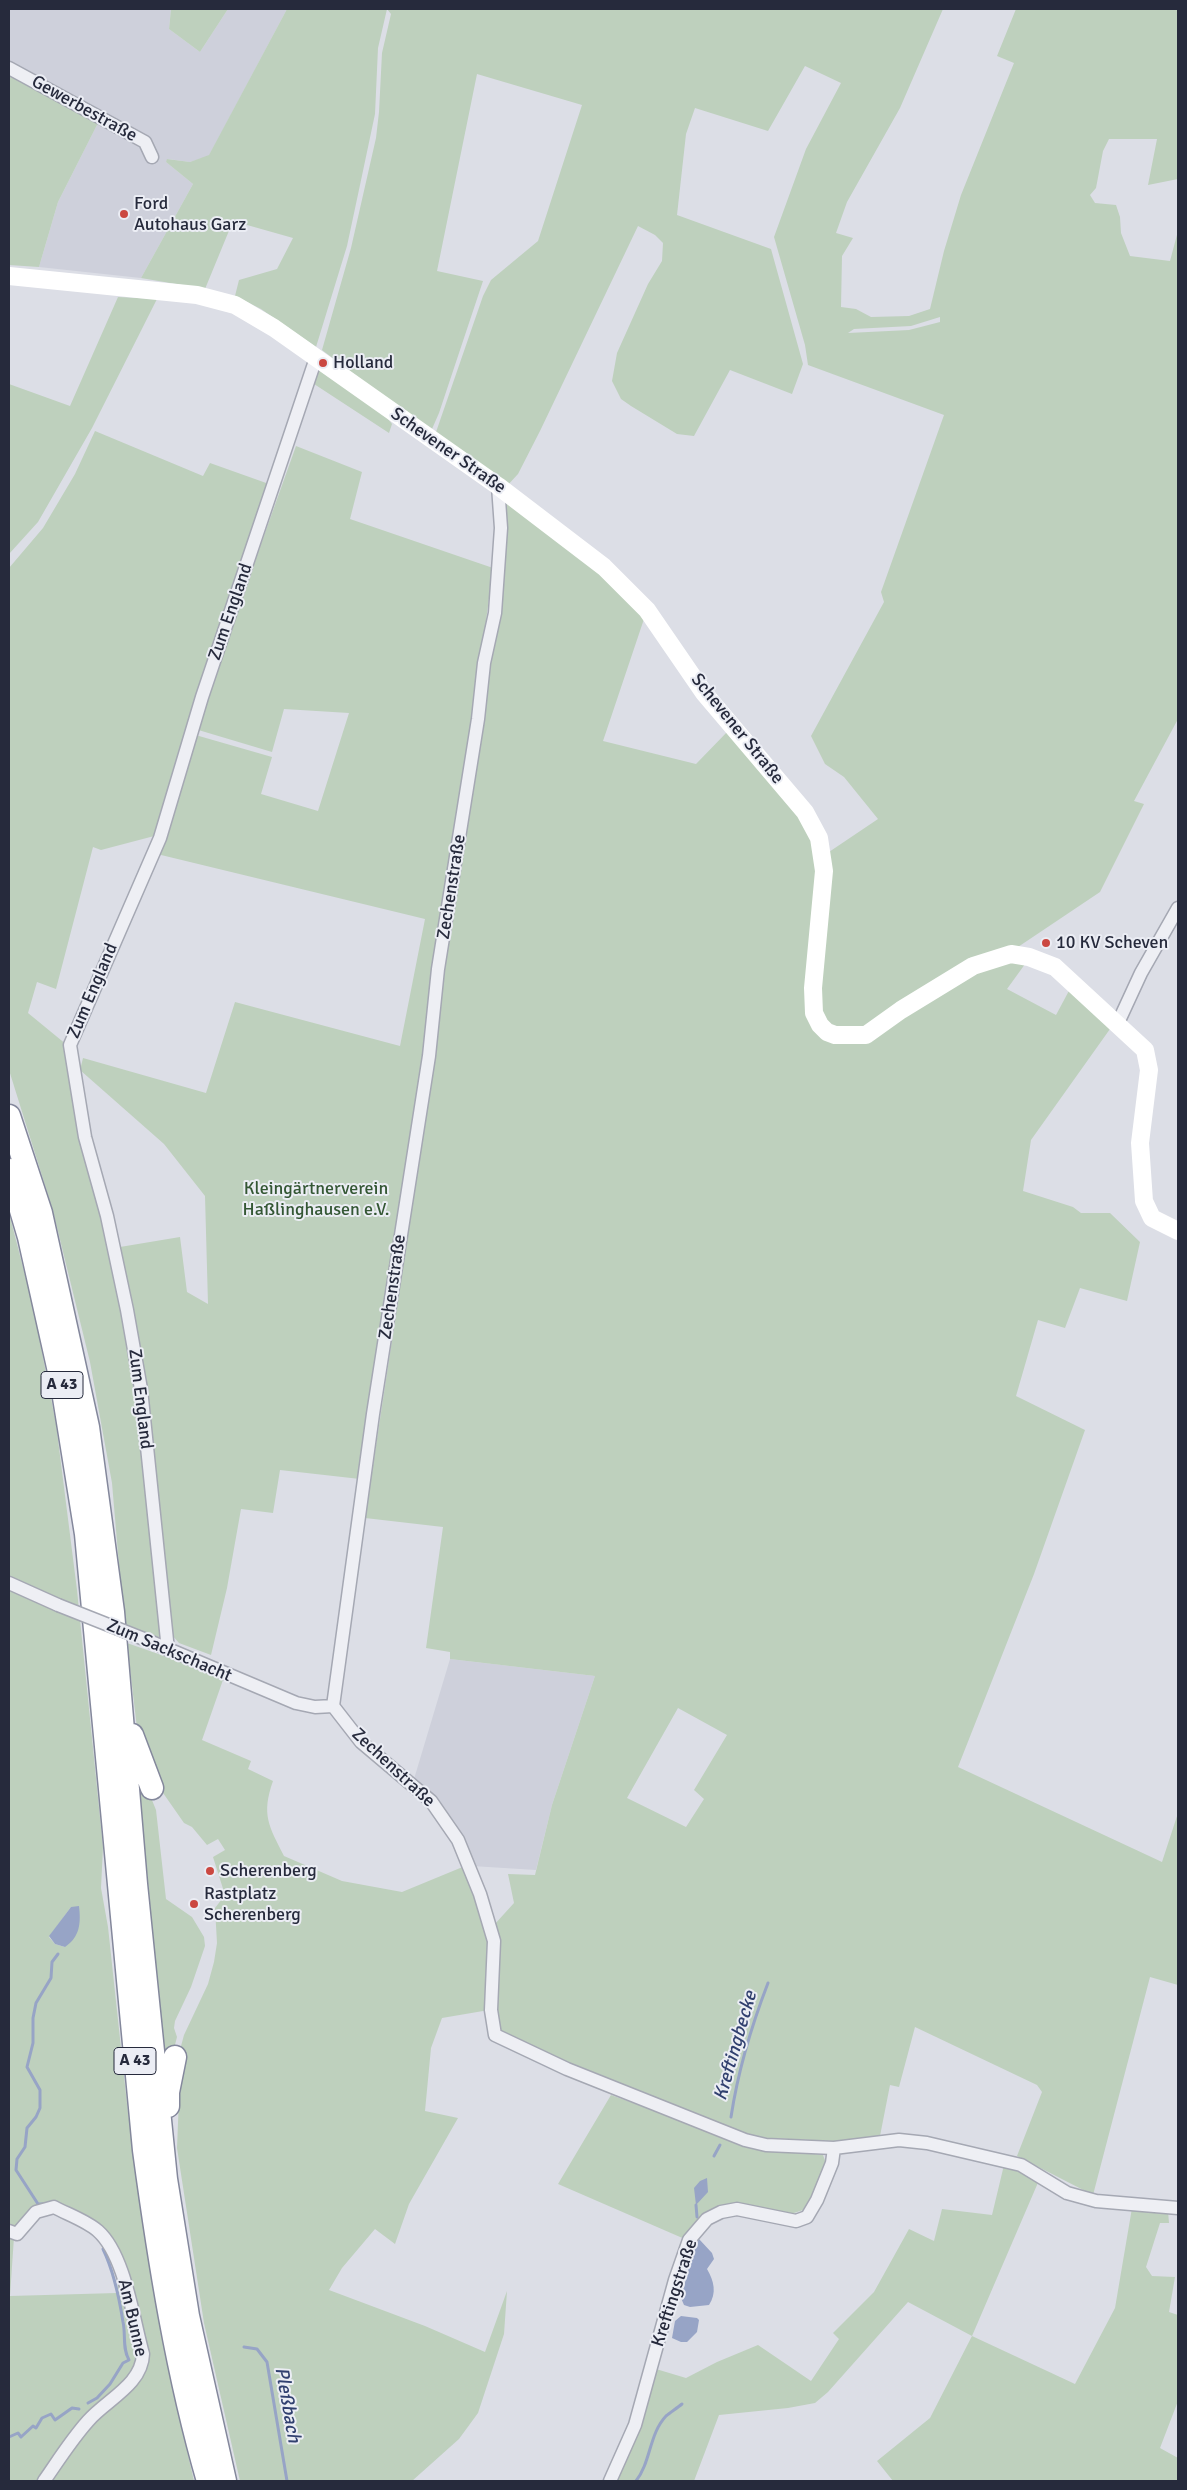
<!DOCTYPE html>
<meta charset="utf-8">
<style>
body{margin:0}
#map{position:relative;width:1187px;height:2490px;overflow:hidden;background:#dcdee6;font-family:Signika,sans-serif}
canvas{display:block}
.frame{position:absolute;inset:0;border:10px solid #262a3c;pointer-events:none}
</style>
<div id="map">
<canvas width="1187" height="2490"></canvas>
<div class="frame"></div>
</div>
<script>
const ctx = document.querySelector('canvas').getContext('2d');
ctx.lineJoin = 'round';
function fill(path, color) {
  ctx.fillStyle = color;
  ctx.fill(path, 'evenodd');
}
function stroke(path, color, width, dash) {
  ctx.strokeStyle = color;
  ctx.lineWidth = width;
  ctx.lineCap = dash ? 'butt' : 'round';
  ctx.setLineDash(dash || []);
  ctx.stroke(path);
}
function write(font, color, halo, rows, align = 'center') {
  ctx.font = font + ' Signika,sans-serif';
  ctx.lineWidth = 4;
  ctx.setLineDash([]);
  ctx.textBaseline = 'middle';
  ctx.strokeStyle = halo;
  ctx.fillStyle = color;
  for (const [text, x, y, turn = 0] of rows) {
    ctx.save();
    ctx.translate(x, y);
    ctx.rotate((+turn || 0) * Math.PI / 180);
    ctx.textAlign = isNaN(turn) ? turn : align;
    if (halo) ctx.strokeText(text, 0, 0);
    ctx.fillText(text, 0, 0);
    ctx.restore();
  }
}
fill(new Path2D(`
 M9 9H171L169 29 200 52 228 9H287L209 156 190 162 168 159 166 162 193 184 141 278 39 267 58 202 98 123 9 74Z
 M450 1659 595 1676 552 1805 536 1870 472 1866 434 1799 414 1779Z`), '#ced0db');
fill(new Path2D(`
 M171 9H228L200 52 169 29Z
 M287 9H943L900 108 847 202 836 233 853 238 842 256 841 307 856 309 871 317 909 316 930 309 944 251 961 195 1014 63 997 56 1016 9H1178V179L1148 185 1157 139H1109L1103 151 1096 188 1090 195 1095 203 1116 205 1120 217 1121 233 1130 256 1170 261 1178 231V719L1134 801 1144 804 1100 892 1012 951 865 1032 836 1033 816 1013 826 854 878 819 844 777 825 764 811 736 884 602 881 592 944 415 808 365 805 345 774 237 806 149 841 83 805 66 768 131 695 108 686 134 677 215 771 249 803 364 792 394 730 370 694 436 677 434 631 406 621 399 612 381 617 353 648 284 662 261 663 243 655 235 638 226 540 431 518 474 506 487 435 435 483 296 491 280 538 241 582 105 477 74 437 271 483 281 439 413 432 429 392 403 322 350 351 248 376 138 379 112 382 53 391 14 387 9 378 48 375 114 360 185 347 246 316 347 261 309 235 296 239 280 277 269 293 238 233 221 205 289 141 278 193 184 166 162 167 159 190 162 209 155ZM940 317V322L909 330 848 333 854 329 911 326Z
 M9 74 98 123 58 202 39 267 9 265Z
 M118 297 157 299 92 428 38 522 9 554V384L70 406Z
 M319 370 385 415 392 424 389 433 311 382Z
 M95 431 203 476 210 463 269 484 158 835 101 850 93 847 56 989 37 982 28 1013 67 1045 114 1248 180 1237 187 1292 208 1304 205 1196 164 1144 80 1070 83 1058 206 1093 235 1002 400 1046 425 919 157 854 192 734 272 757 261 794 318 811 349 713 284 709 272 752 195 729 296 446 362 472 350 519 493 568 484 636 497 633 503 498 592 563 645 616 603 741 696 764 728 731 778 784 817 841 811 1014 847 1039 974 970 1011 958 1028 960 1007 989 1056 1015 1071 987 1110 1029 1031 1140 1023 1191 1073 1207 1081 1213H1110L1140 1242 1127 1301 1080 1288 1065 1328 1038 1320 1016 1396 1085 1430 1034 1574 958 1767 1162 1862 1178 1813V1985L1150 1977 1093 2195 1017 2156 1042 2092 1037 2085 915 2027 899 2087 890 2085 880 2136 849 2145 835 2141 746 2137 502 2035 497 2022 494 1925 514 1903 508 1874 535 1875 552 1805 595 1676 450 1659V1652L426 1648 443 1527 365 1518 419 1162 433 1053 360 1479 280 1470 273 1513 241 1509 227 1588 211 1655 179 1643 172 1635 162 1641 124 1624 112 1483 90 1362 53 1211 9 1070V568L43 528 75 474ZM678 1708 727 1735 694 1790 704 1799 686 1827 627 1798Z
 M9 1213 33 1306 56 1424 77 1590 103 1847 101 1888 108 1927 128 2113 167 2363 194 2481H9V2235L14 2237 10 2296 117 2293 119 2273 100 2229 54 2205 18 2226 9 2224ZM71 1907 65 1947 55 1944 49 1937Z
 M127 1643 224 1677 202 1740 251 1761 248 1769 273 1781C261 1815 269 1826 284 1856L342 1881 402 1892 465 1866 491 1941 489 2010 442 2018 431 2048 425 2111 458 2118 409 2204 395 2244 375 2229 342 2268 329 2290 425 2326 485 2352 507 2291 504 2334 478 2413 459 2439 412 2481H240L204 2323 177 2148 179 2098 177 2061 184 2035 208 1984 214 1962 217 1943 215 1908 225 1895 213 1857 225 1850 218 1839 207 1845 192 1827 184 1823 154 1780 137 1728Z
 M137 1763 156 1810 166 1899 192 1917 204 1937 205 1946 191 1987 175 2021 174 2028 177 2037 166 2080Z
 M611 2095 755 2147 823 2155 827 2166 806 2209 788 2215 722 2210 687 2240 558 2184Z
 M1004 2165 1040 2178 972 2336 1075 2384 1115 2308 1132 2208 1168 2211 1169 2223H1160L1146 2267 1152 2276 1175 2277 1169 2312 1178 2315V2401L1160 2448 1178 2458V2481H893L877 2461 930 2418 972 2336 908 2302 828 2392 815 2403 788 2408 719 2415 694 2481H614L656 2369 686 2378 717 2362 758 2345 811 2381 839 2339 833 2333 874 2292 909 2229 934 2241 942 2209 992 2215Z`), '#bed0bd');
fill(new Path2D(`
 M79 1906C81 1923 80 1937 65 1947L55 1944 49 1936 71 1907Z
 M707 2178 708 2192 696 2205 694 2188 700 2181Z
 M699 2239 712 2253 714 2259 707 2269C714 2281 717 2293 709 2305L690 2307 684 2305 681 2298 695 2244Z
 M681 2316 697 2318 699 2320 697 2332 687 2342H681L672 2338 675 2321Z`), '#97a4c6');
stroke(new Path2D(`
 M731 2117C738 2071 751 2027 768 1983
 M714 2156 720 2145
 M43 2204H38L16 2170 17 2159 25 2147 27 2128 36 2117 40 2108V2090L27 2067 33 2043V2018L36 2003 51 1978 52 1962 58 1954
 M696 2205 697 2217
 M244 2347 257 2349 267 2362 287 2481
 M88 2403 97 2398 110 2384 123 2363 129 2360C122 2348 126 2335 123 2322 119 2296 114 2272 103 2249
 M9 2437 18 2433 21 2437 33 2426 36 2428 42 2418 51 2414 55 2420 72 2408 79 2409
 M636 2481C651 2462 649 2434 666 2416 671 2412 677 2408 682 2404`), '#97a4c6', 3);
const street = new Path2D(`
 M9 68 145 142 152 157
 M498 486 501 528 495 613 484 663 478 719 438 969 429 1056 373 1414 333 1706 361 1742 431 1801 458 1840 480 1894 494 1941 491 2010 495 2035 567 2069 745 2140 766 2145 834 2148 899 2140 927 2143 1021 2165 1067 2193 1096 2201 1178 2208
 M1117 1025 1141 973 1178 908
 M9 1583 58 1605
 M149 1641 296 1703 315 1707 333 1706
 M168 1650 141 1389 127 1310 107 1216 85 1137 70 1045 160 838 202 697 316 358
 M9 2231 17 2234 36 2212 54 2207C67 2214 87 2221 98 2231 125 2255 133 2319 143 2354 142 2385 106 2400 88 2421 71 2440 58 2461 44 2481
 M610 2481 635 2425 675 2280 689 2240 707 2219 721 2212 737 2209 796 2221 807 2217 817 2200 832 2163 834 2148`);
const highway = new Path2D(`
 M9 1116 41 1213 88 1427 113 1612 136 1884 166 2179 188 2316 225 2481
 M9 1170 29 1237 62 1385 86 1534 144 2150C159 2261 177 2374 208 2481
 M132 1735 152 1788
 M168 2106V2092L175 2057`);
stroke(street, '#a5a8b3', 15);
stroke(highway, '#84889c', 25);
stroke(street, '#eeeff4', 12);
stroke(new Path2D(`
 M9 276 197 295 235 305 274 328 498 486 604 567 647 610 704 693 805 812 819 838 824 871 813 988 814 1013 820 1025 827 1032 835 1035H866L901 1010 973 966 1011 954 1029 957 1055 967 1145 1050 1149 1070 1140 1143 1144 1201 1152 1218 1178 1231`), '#fff', 18);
stroke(highway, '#fff', 22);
const streetBridge = new Path2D(`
 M58 1605 149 1641`);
stroke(streetBridge, '#a5a8b3', 15, []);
stroke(streetBridge, '#eeeff4', 12);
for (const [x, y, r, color] of [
 [124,214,5,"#cb4841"],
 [323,363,5,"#cb4841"],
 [1046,943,5,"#cb4841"],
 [210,1871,5,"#cb4841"],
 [194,1904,5,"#cb4841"]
]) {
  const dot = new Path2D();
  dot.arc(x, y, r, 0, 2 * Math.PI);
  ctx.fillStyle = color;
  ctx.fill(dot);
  stroke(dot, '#ebedf4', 2);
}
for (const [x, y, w] of [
 [62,1385,42],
 [135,2061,42]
]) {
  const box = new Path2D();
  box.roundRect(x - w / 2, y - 13.5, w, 27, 4);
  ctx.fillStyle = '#ebedf4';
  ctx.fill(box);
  stroke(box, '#262a3c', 1);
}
write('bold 16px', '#262a3c', null, [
 ["A 43",62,1385],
 ["A 43",135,2061]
]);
write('18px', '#262a3c', '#ebedf4', [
 ["Gewerbestraße",84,109,29],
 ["Schevener Straße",448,451,35],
 ["Zum England",231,612,-71],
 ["Schevener Straße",737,729,51],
 ["Zechenstraße",452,887,-81],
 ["Zum England",93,991,-67],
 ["Zechenstraße",393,1287,-82],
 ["Zum England",140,1399,83],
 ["Zum Sackschacht",169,1651,23],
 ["Zechenstraße",393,1768,43],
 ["Kreftingstraße",675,2293,-72],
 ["Am Bunne",132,2318,77]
]);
write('18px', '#262a3c', '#ebedf4', [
 ["Ford",134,204],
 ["Autohaus Garz",134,225],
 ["Holland",333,363],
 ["10 KV Scheven",1056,943],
 ["Scherenberg",220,1871],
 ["Rastplatz",204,1894],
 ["Scherenberg",204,1915]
], 'left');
write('18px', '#345734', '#ebedf4', [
 ["Kleingärtnerverein",316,1189],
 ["Haßlinghausen e.V.",316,1210]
]);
write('italic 19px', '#31406f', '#ebedf4', [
 ["Kreftingbecke",736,2046,-74],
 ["Pleßbach",287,2405,80]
]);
</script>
